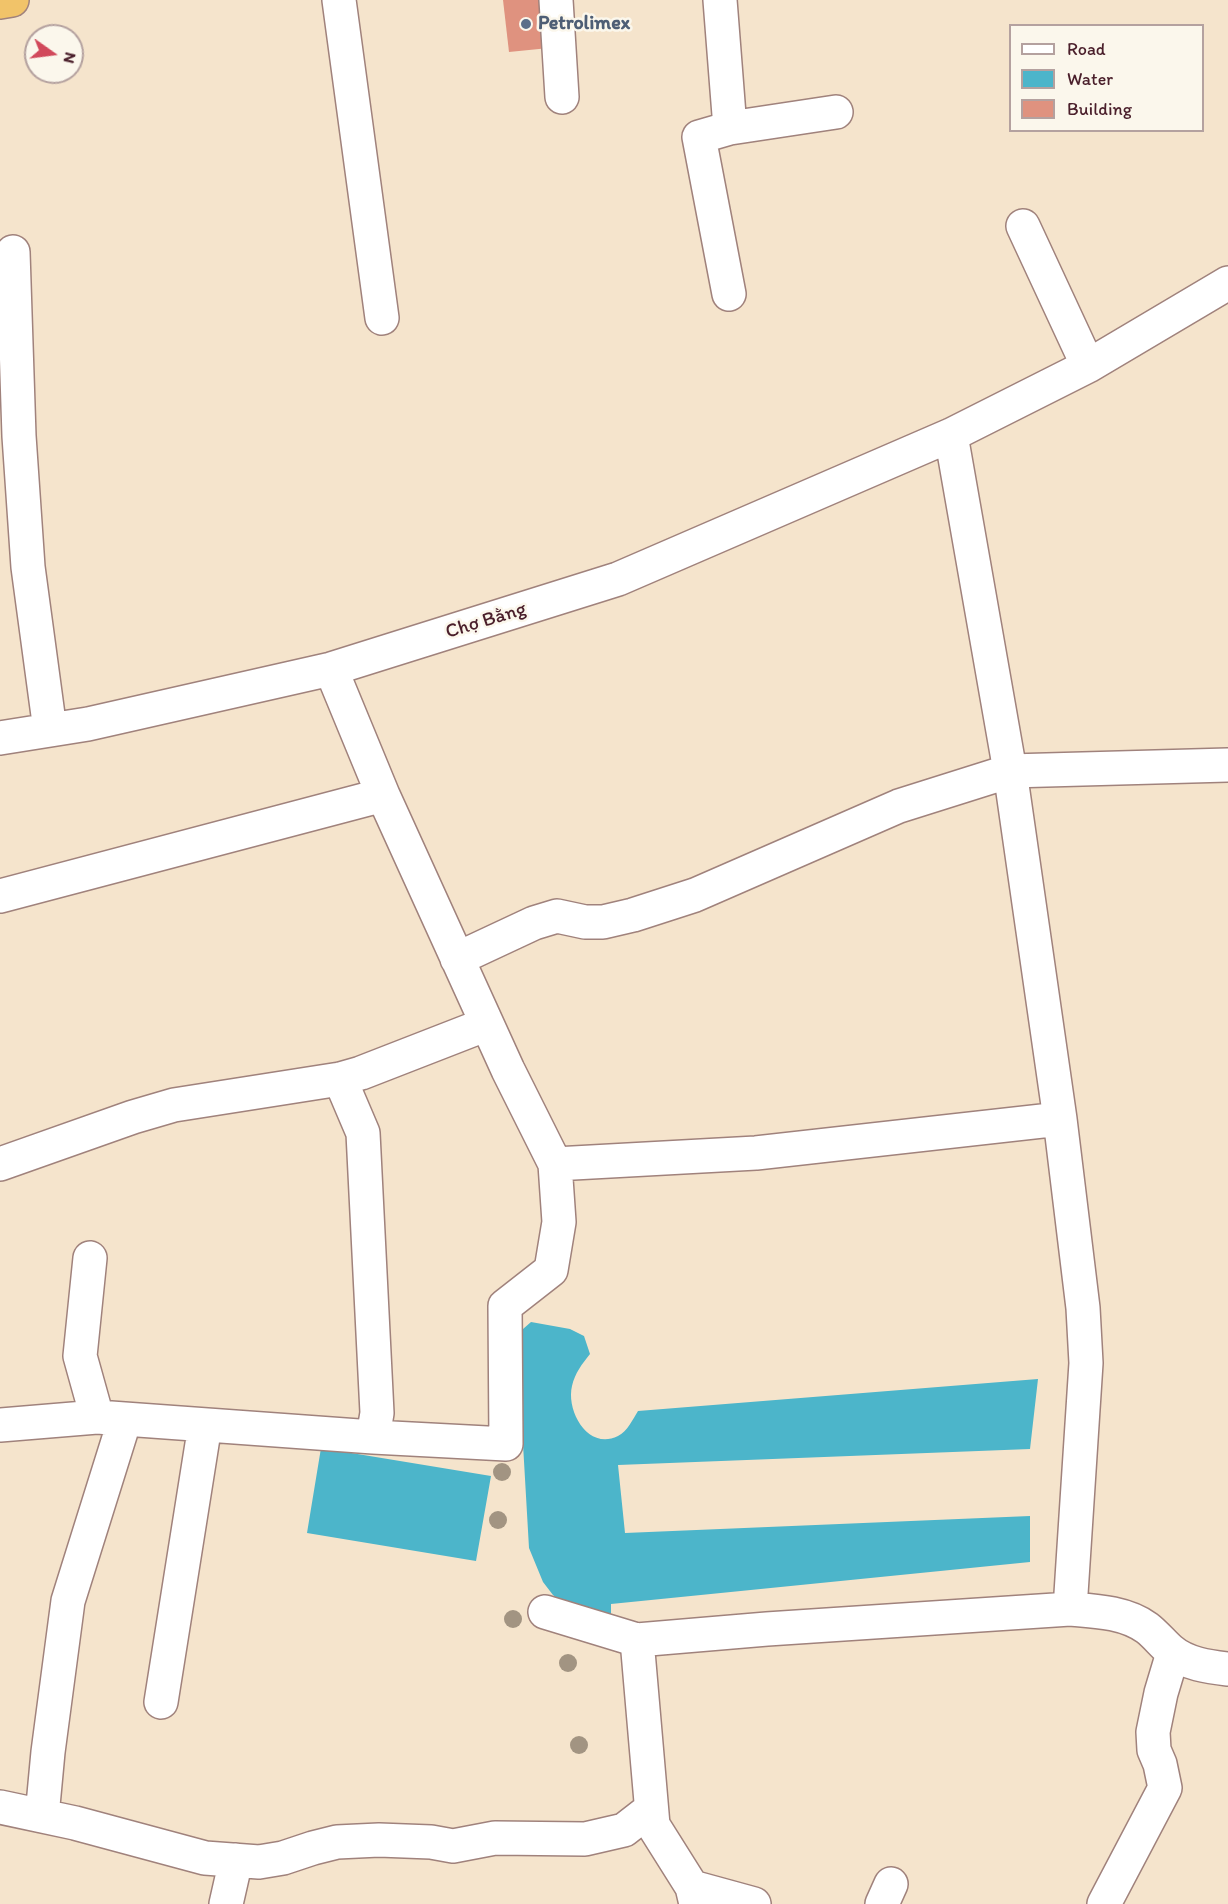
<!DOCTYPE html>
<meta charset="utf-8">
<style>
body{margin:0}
#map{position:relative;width:1228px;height:1904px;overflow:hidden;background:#f5e4cc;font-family:Itim,sans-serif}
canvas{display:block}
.legend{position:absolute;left:1009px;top:24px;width:195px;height:108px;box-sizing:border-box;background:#fbf7ec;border:2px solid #b4a19f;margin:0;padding:8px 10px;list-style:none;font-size:18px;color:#4a1f2b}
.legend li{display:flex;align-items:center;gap:12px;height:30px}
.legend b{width:30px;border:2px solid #b4a19f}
.north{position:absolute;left:24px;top:24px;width:60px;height:60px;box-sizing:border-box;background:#fbf7ec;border:2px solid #b4a19f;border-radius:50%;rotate:104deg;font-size:16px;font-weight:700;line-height:24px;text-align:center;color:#4a1f2b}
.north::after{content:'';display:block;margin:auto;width:21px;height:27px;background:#d1495b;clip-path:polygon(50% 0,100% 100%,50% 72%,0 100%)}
</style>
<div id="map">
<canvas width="1228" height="1904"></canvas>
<ul class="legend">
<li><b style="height:8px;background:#fff"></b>Road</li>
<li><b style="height:16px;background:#4cb5ca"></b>Water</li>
<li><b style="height:16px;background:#df927f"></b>Building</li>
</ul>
<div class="north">N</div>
</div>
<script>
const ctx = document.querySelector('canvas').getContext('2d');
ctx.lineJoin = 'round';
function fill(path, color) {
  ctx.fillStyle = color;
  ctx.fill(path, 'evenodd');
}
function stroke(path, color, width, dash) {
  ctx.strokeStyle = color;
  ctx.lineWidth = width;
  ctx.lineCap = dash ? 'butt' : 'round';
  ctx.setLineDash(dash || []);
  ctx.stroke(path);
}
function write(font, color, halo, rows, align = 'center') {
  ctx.font = font + ' Itim,sans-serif';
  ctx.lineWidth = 5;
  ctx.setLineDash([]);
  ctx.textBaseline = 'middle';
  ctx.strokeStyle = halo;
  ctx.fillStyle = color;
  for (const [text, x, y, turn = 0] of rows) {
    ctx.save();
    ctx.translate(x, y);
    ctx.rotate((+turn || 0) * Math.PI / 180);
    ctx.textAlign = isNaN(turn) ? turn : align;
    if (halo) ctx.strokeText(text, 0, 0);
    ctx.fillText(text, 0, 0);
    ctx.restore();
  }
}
fill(new Path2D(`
 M531 1322 570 1329 584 1336 590 1354C582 1364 575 1373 572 1386 566 1411 588 1451 618 1436 627 1432 633 1419 638 1411L1038 1379 1030 1449 618 1465 625 1533 1030 1516V1562L611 1604V1620L568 1607 553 1595 543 1582 529 1548 517 1340 523 1329Z
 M321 1448 491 1476 476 1561 307 1533Z`), '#4cb5ca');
fill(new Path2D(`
 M503 0H544L549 48 509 52Z`), '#df927f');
const minor = new Path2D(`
 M339 0 382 318
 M556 0 562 97
 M720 0 730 128 699 137 729 294
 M730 128 836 112
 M1023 226 1088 366
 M13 252 19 436 28 567 50 730
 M951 435 1010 771 1060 1119 1083 1308 1086 1363 1070 1609
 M331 669 383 795
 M0 738 88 724 331 669 618 579 951 435 1088 366 1228 283
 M0 896 383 795 508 1070 555 1164 559 1222 551 1270 505 1306 506 1444 373 1437 97 1417 0 1425
 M457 959 534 923 557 916 585 922H603L633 915 695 895 899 806 1010 771 1228 765
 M340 1079 363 1133 377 1413 373 1437
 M0 1164 133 1117 174 1105 340 1079 361 1073 487 1024
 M555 1164 756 1153 1060 1119
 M90 1258 80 1356 97 1417
 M545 1612 637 1640 653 1825 692 1887 696 1904
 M637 1640 767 1629 1070 1609C1095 1611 1125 1612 1147 1628 1155 1634 1162 1643 1170 1650 1186 1664 1209 1667 1228 1669
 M161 1702 205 1425
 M0 1807 75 1823 205 1858 259 1862 283 1858 313 1848 337 1842 379 1840 431 1842 453 1846 495 1838 585 1839 624 1830 651 1809
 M42 1816 48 1752 68 1601 125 1419
 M692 1887 754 1904
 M226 1904 236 1860
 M882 1904 891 1884
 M1104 1904 1165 1788 1160 1764 1154 1750 1153 1732 1161 1693 1173 1653`);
const highway = new Path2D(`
 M0 2 12 0`);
stroke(minor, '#a0827c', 36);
stroke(highway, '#a0827c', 36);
stroke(minor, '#fff', 33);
stroke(highway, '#f1c369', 33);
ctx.fillStyle = '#a29482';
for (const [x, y] of [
 [502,1472],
 [498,1520],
 [513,1619],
 [568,1663],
 [579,1745]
]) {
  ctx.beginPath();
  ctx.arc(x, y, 9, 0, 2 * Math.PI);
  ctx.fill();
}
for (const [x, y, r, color] of [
 [526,24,6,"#5c6f8a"]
]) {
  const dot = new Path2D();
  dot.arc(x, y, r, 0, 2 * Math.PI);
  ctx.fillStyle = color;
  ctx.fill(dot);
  stroke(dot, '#fbf7ec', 2);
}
write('bold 20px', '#4e5e75', '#fbf7ec', [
 ["Petrolimex",538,24]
], 'left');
write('20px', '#4a1f2b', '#fbf7ec', [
 ["Chợ Bằng",486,621,-17]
]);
</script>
